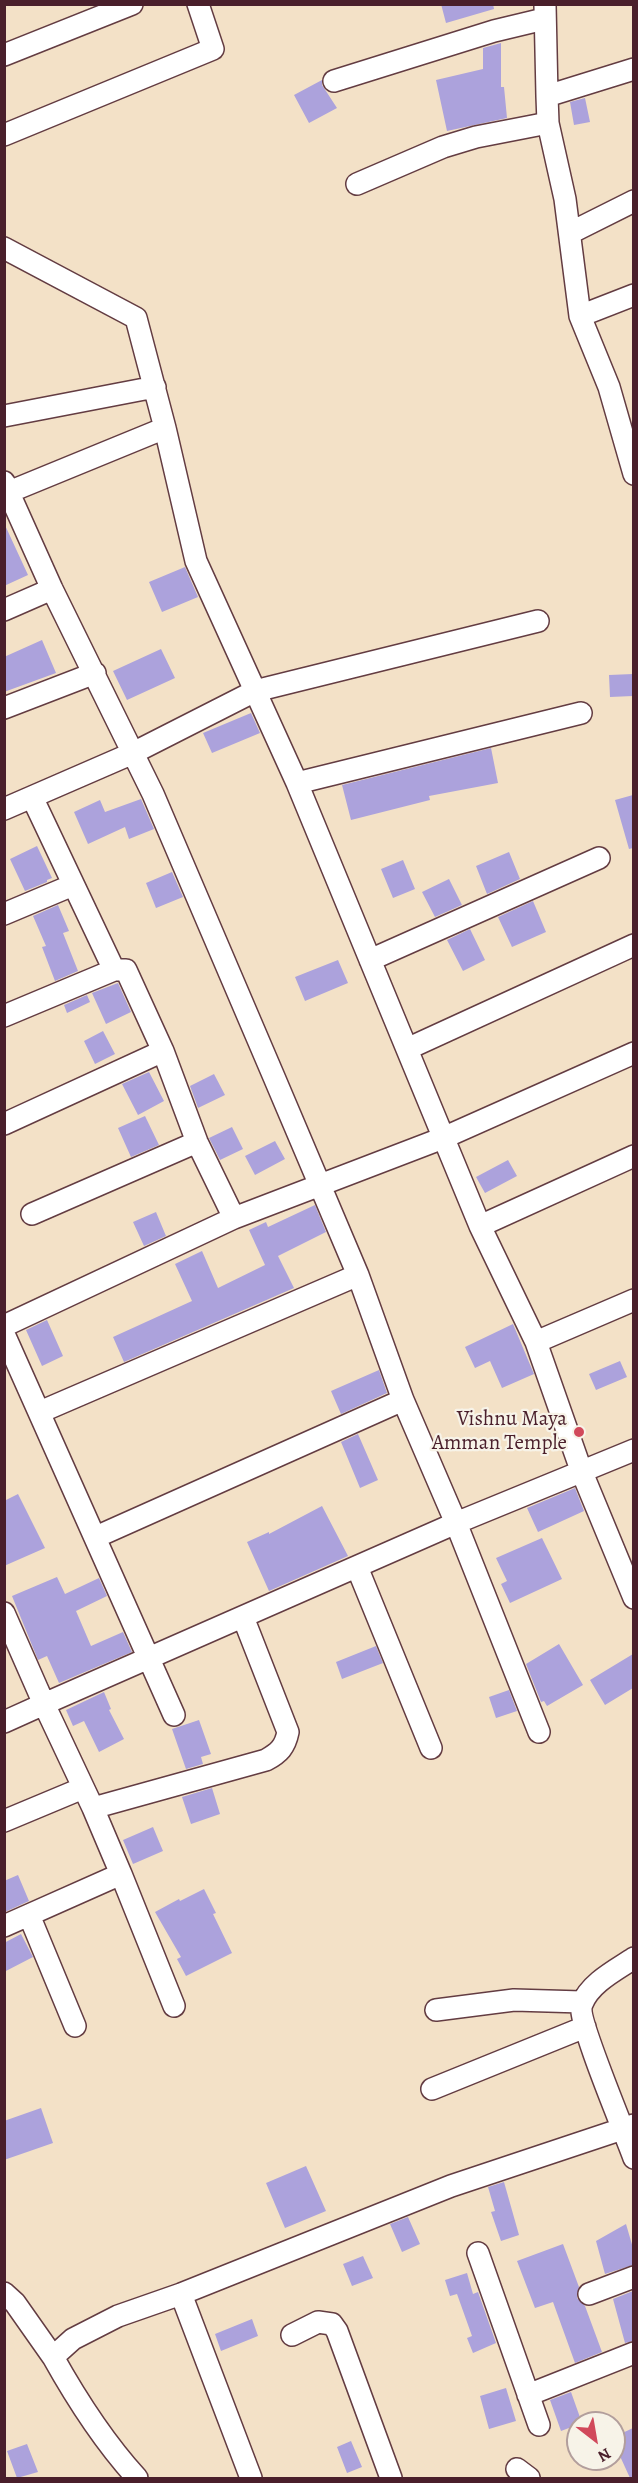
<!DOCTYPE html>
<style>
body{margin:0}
#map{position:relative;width:638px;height:2483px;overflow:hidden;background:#f3e1c7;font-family:Alegreya,serif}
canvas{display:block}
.frame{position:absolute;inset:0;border:6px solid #4a1f2b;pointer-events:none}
.north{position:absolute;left:566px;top:2411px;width:60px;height:60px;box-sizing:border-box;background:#f7f3e8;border:2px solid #b29e9c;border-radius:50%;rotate:149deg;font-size:16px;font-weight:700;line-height:24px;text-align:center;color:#4a1f2b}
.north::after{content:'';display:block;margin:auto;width:21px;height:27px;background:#d1495b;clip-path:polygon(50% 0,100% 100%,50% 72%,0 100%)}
</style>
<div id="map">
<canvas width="638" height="2483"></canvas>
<div class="frame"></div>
<div class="north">N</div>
</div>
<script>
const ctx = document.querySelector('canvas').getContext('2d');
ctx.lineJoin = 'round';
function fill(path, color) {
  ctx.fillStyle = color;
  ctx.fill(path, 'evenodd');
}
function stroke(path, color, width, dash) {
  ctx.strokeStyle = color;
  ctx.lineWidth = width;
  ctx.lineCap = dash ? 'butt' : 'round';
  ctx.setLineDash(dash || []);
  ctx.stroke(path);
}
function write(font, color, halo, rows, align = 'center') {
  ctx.font = font + ' Alegreya,serif';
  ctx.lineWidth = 4.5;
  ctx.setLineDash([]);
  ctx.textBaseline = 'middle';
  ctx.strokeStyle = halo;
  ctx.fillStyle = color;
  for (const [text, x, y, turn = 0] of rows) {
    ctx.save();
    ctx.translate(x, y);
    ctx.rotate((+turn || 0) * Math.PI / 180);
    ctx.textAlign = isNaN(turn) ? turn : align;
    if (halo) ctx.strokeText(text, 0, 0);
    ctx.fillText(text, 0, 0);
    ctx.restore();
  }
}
fill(new Path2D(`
 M441 4H493L494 9 446 23Z
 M501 43V87H504L507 118 447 131 436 80 483 69V48Z
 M322 80V85L337 108 309 123 294 95Z
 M585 98 590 122 574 125 570 102Z
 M4 523 28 575 4 586Z
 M185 567 198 597 162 612 149 582Z
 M42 640 56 673 4 692V657Z
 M161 649 175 678 127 700 113 671Z
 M633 674V696L610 697 609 675Z
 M251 713 260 733 212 753 203 733Z
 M491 748 498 783 429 796 430 800 351 820 342 785Z
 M633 795V848L629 849 615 800Z
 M141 799 154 829 129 839 125 827 88 844 74 812 100 800 105 812Z
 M37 846 52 878 47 880V882L25 891 10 859Z
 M509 852 520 879 487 894 476 866Z
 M403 860 415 889 393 898 381 869Z
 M172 872 183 897 156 908 146 883Z
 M449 879 462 905 435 917 422 892Z
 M533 901 546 932 512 947 498 917Z
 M58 905 69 931 63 933 78 971 55 981 42 947 46 946 33 916Z
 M470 929 485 960 463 971 447 940Z
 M338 960 348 983 305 1001 295 977Z
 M118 983 131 1012 106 1024 92 993Z
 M87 995 90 1002 67 1013 64 1005Z
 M103 1031 115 1054 95 1064 84 1041Z
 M149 1072 164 1101 138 1115 122 1084Z
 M214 1074 225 1095 198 1108 190 1086Z
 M145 1116 159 1145 131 1157 118 1128Z
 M232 1127 243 1149 220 1160 209 1138Z
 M275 1141 285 1159 255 1175 245 1156Z
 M508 1160 517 1176 485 1193 476 1177Z
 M315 1205 326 1232 278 1256 294 1288 124 1362 113 1337 192 1301 175 1264 202 1251 218 1288 265 1265 249 1230 266 1222 268 1227Z
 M156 1212 166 1236 144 1246 133 1222Z
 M47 1320 63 1356 42 1366 26 1330Z
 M513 1324 534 1374 502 1388 490 1361 475 1368 465 1347Z
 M620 1361 627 1377 596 1390 589 1374Z
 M379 1370 387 1393 341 1414 331 1391Z
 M358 1434 378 1480 360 1488 341 1442Z
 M575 1488 584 1511 538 1532 527 1508Z
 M18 1494 45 1548 4 1566V1501Z
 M322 1506 348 1556 269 1591 247 1542 269 1532V1534Z
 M542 1538 562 1579 510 1603 501 1584 507 1581 496 1558Z
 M57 1577 65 1594 99 1578 107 1596 76 1611 91 1646 123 1632 132 1652 59 1683 47 1656 38 1660 12 1596Z
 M559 1644 583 1685 547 1706 544 1701 541 1702 526 1664Z
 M376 1646 383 1663 342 1679 336 1662Z
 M633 1654V1688L605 1705 590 1680Z
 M509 1690 517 1711 496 1718 489 1697Z
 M104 1692 111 1709 109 1710 124 1739 99 1752 84 1721 73 1726 66 1710Z
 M199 1720 211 1754 201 1757 203 1764 186 1769 172 1729Z
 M212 1788 220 1814 191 1824 182 1797Z
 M153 1827 163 1851 133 1864 123 1840Z
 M18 1875 29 1901 5 1912 4 1881Z
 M204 1889 216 1913 213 1914 232 1953 186 1976 177 1959 181 1957 155 1912 179 1899 180 1901Z
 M21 1934 33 1957 4 1972V1943Z
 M41 2108 53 2143 4 2160V2121Z
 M306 2166 326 2211 285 2228 266 2183Z
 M504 2182 519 2235 501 2241 491 2212 495 2211 488 2187Z
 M408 2217 420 2244 402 2252 390 2224Z
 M626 2224 633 2248V2265L605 2274 596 2241Z
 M563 2244 579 2287 577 2298 585 2306 602 2352 575 2363 553 2302 535 2308 517 2261Z
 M363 2256 373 2278 352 2286 343 2264Z
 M467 2273 473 2294 478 2292 496 2343 473 2353 467 2338 472 2336 457 2294 450 2296 445 2280Z
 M633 2291V2341L625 2343 613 2299Z
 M252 2319 258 2336 221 2351 215 2334Z
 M506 2388 516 2421 489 2429 480 2396Z
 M571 2392 582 2423 561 2431 550 2400Z
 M633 2428V2478H630L614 2443V2437Z
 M351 2441 362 2467 347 2473 337 2447Z
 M27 2444 38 2472 17 2478 7 2451Z`), '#aca2dc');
const minor = new Path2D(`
 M545 5 547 96 634 69
 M4 55 132 4
 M334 81 494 31 544 19
 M548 123 565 199 580 316 609 387 634 474
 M4 135 213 49 198 4
 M357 184 443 147 476 137 548 123 547 96
 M570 233 634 201
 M4 248 136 318 165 428 196 561 297 783 480 1226 536 1342 581 1470 634 1598
 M580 316 634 295
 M4 416 155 387
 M4 482 52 589 153 794 274 1077 358 1275 403 1400 456 1523 539 1732
 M4 494 165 428
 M4 610 52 589
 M4 708 95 673
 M297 783 581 713
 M32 797 114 970
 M4 809 133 753 255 691 538 621
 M4 914 73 885
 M370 960 599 858
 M4 1016 114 970H126L163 1051 197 1142 234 1218
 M407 1049 634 945
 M4 1124 163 1051
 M32 1214 197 1142
 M480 1226 634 1156
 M4 1326 234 1218 443 1138 634 1053
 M4 1334 174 1715
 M536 1342 634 1300
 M40 1412 358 1275
 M96 1537 403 1400
 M357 1567 431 1748
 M4 1613 44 1704 4 1722
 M243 1617 288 1732C285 1747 279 1753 266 1760L93 1808 44 1704 456 1523 634 1450
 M4 1821 83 1788
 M121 1874 174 2006
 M29 1915 75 2026
 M4 1926 121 1874 93 1808
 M634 1958C616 1970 590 1983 582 2004 576 2018 626 2135 634 2158
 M436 2010 514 2000 582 2002
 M432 2089 585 2027
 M478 2253 539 2425
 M4 2293 15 2303 53 2357
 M181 2294 251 2478
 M589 2294 634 2277
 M292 2335 318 2322 332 2324 337 2331 391 2478
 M528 2395 634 2353
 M517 2469 529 2478
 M137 2478C104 2442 77 2400 53 2357L73 2339 118 2316 181 2294 451 2186 634 2125`);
stroke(minor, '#633c42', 24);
stroke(minor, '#fff', 21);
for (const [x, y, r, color] of [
 [579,1432,6,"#d1495b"]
]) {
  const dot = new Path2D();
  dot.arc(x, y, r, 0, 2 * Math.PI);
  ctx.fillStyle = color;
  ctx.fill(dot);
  stroke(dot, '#f7f3e8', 2);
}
write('21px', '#4a1f2b', '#f7f3e8', [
 ["Vishnu Maya",567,1420],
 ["Amman Temple",567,1444]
], 'right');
</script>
